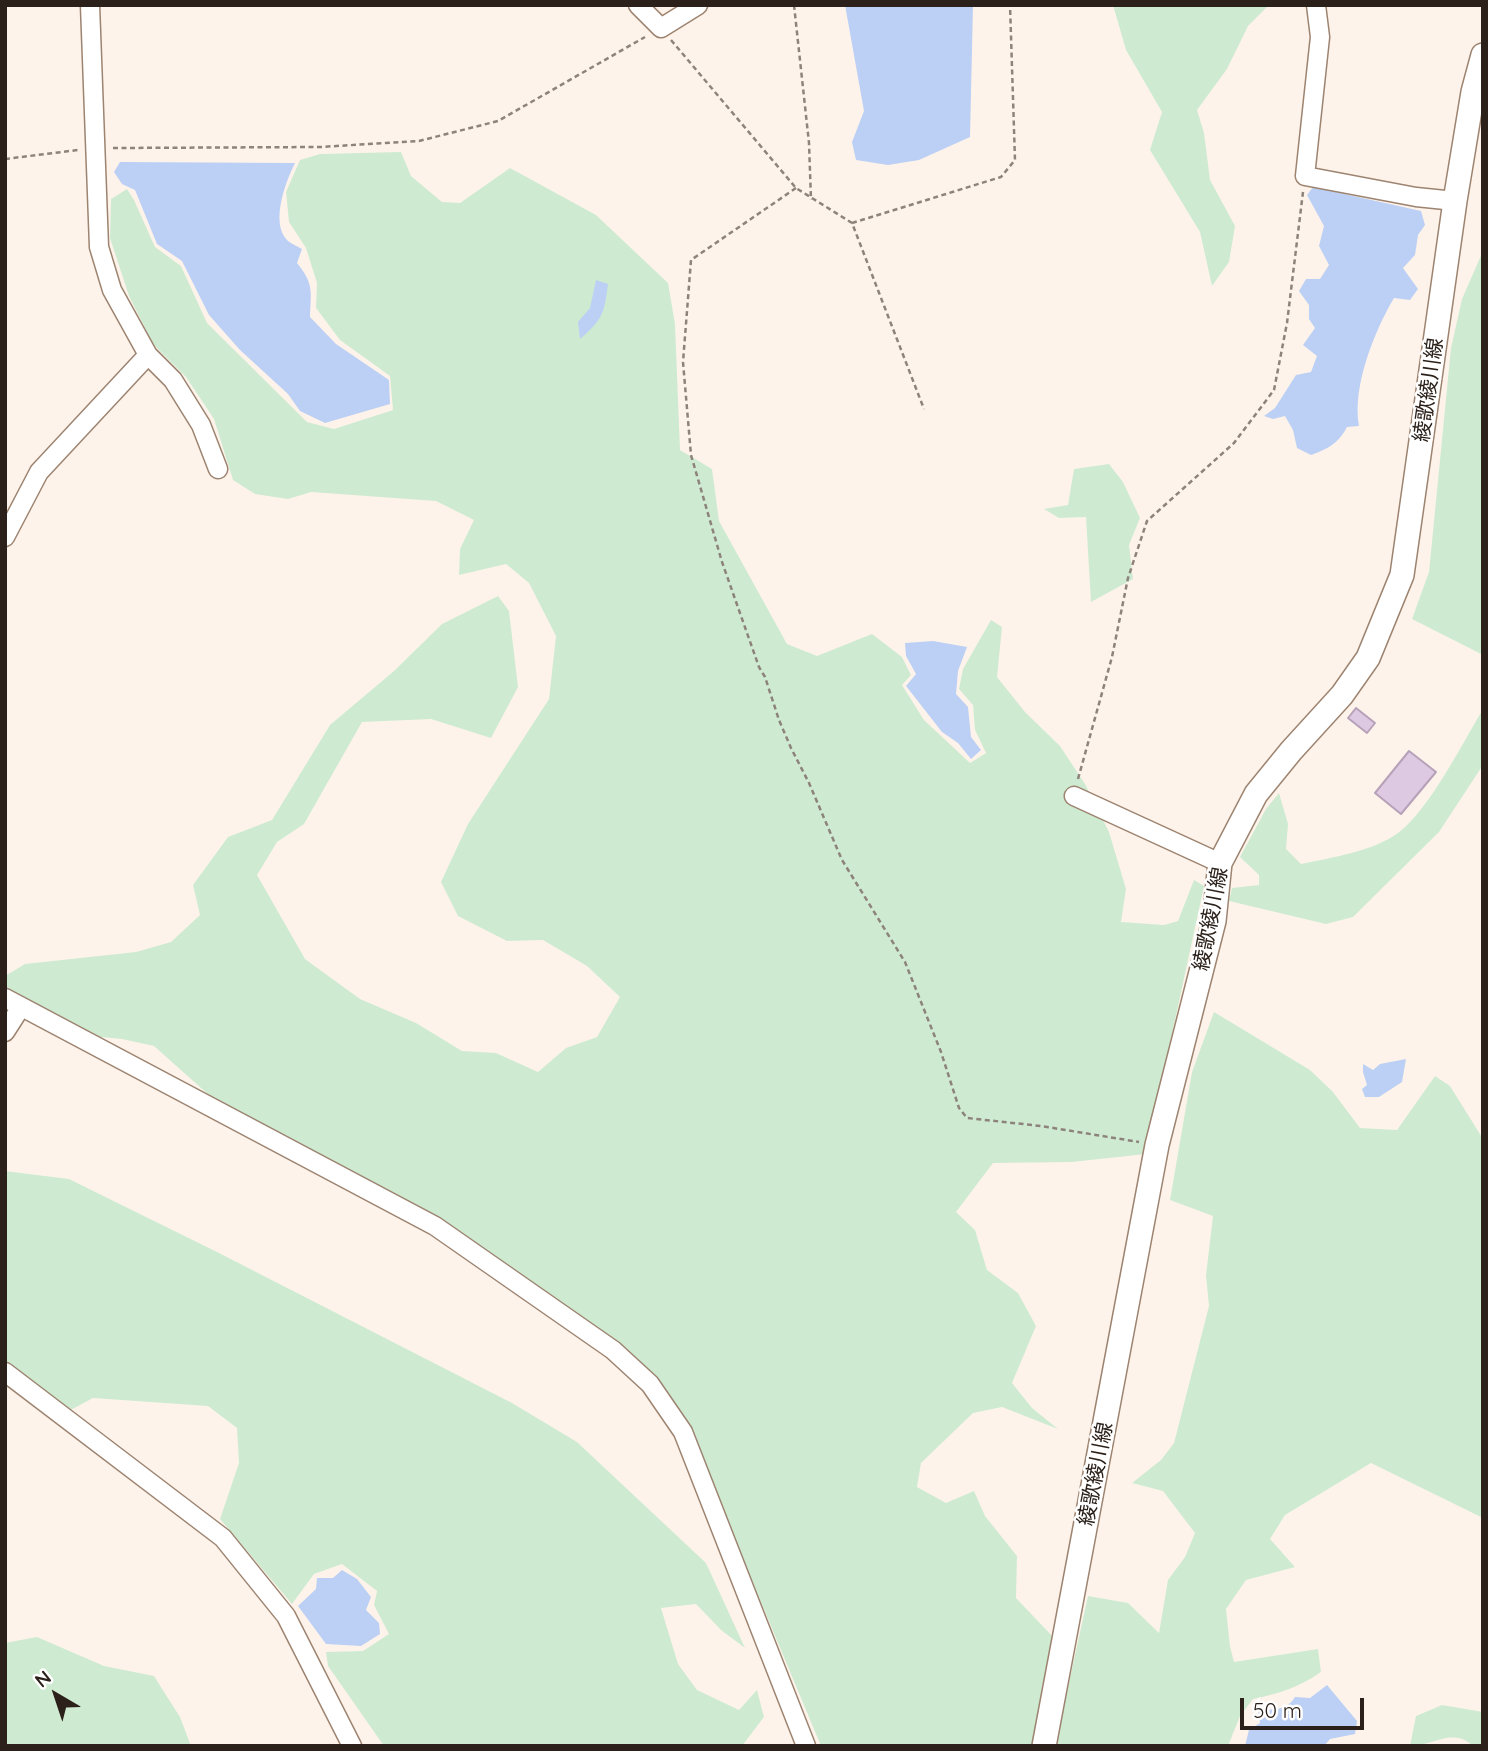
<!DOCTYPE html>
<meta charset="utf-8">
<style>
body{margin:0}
#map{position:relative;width:1488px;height:1751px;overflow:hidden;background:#fef3ea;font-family:Quicksand,sans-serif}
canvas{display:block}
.frame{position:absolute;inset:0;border:7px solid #2b211a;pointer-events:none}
.north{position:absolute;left:21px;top:1660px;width:70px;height:70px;-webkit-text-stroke:5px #fff;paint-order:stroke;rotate:321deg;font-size:19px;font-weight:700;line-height:28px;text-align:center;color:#2b211a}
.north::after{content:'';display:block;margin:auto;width:24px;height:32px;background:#2b211a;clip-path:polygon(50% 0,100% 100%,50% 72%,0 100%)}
.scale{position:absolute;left:1240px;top:1698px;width:124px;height:32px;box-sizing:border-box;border:4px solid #2b211a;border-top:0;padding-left:9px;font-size:21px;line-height:24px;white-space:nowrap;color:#2b211a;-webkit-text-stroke:5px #fff;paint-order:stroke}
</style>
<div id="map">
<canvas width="1488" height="1751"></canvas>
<div class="frame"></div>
<div class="north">N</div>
<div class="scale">50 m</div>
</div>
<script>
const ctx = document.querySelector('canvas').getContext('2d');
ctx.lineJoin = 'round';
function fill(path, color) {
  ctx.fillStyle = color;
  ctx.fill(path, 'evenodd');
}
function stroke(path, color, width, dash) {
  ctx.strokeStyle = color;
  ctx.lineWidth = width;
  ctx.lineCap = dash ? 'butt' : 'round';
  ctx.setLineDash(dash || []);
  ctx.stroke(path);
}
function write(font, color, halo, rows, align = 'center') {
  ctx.font = font + ' Quicksand,"Noto Sans JP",sans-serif';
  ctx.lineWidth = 5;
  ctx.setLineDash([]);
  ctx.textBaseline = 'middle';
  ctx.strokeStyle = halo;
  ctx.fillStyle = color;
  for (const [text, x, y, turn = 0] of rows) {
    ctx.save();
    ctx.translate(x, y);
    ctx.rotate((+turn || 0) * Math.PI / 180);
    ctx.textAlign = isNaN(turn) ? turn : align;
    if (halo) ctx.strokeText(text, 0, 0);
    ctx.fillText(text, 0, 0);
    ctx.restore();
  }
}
fill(new Path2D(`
 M1113 5H1269L1248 26 1227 69 1197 110 1204 133 1210 180 1235 226 1229 262 1212 286 1200 232 1150 150 1162 112 1126 50Z
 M401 152 411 176 442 202 460 203 510 168 596 215 668 283 675 324 680 450 712 469 719 521 787 644 817 656 872 634 902 657 911 675 902 685 924 720 970 763 986 753 975 730 973 705 959 689 963 669 991 620 1002 627 997 677 1025 712 1060 746 1085 784 1109 832 1126 889 1121 922 1164 925 1178 921 1194 880 1204 886 1146 1154 1072 1162 993 1163 956 1212 975 1230 987 1270 1018 1293 1036 1326 1012 1383 1032 1408 1058 1429 1002 1407 973 1413 921 1463 917 1487 946 1503 974 1491 985 1516 1017 1556 1016 1598 1055 1639 1035 1746H821L687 1425 657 1379 617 1343 370 1185 210 1096 154 1046 122 1039 91 1036 5 987V976L25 964 136 952 171 942 200 915 193 885 228 837 272 820 330 725 394 671 442 624 498 596 509 611 518 687 491 738 431 719 362 722 304 824 277 842 257 875 305 959 360 999 416 1023 462 1051 496 1053 538 1072 566 1048 597 1037 620 997 587 966 543 940 507 941 458 916 441 882 468 824 549 699 556 636 529 583 506 564 459 575 460 549 474 520 436 501 311 492 288 499 255 494 233 480 214 419 186 377 153 344 129 296 110 238 111 199 127 189 134 200 155 247 181 266 207 323 307 422 334 429 393 410 390 376 340 340 316 308 317 283 306 248 289 222 286 192 300 160 320 154Z
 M1483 251V655L1412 619 1429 572 1451 348 1462 299Z
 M1109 464 1123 482 1140 518 1129 545 1133 579 1091 602 1086 517 1059 518 1044 509 1068 505 1074 469Z
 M1483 709V765L1439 832 1353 917 1326 924 1229 901 1232 888 1259 885V875L1240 857 1266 809 1279 793 1288 824 1286 849 1301 864C1333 857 1371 852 1398 833 1429 810 1462 744 1483 709Z
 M1214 1012 1310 1070 1333 1092 1360 1128 1397 1130 1435 1076 1450 1086 1483 1139V1518L1371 1463 1285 1515 1270 1539 1295 1567 1246 1580 1226 1609 1230 1646 1234 1662 1318 1649 1321 1672C1300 1687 1278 1694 1253 1699L1240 1716 1228 1746H1055L1088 1596 1128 1603 1159 1633 1168 1580 1185 1557 1195 1533 1163 1491 1132 1483 1161 1460 1174 1443 1209 1306 1206 1275 1213 1216 1170 1200 1192 1072Z
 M5 1171 69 1179 217 1252 512 1403 577 1442 706 1563 745 1648 721 1630 696 1604 661 1608 678 1664 697 1690 739 1710 757 1690 764 1717 742 1746H384L328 1666 326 1652 363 1651 389 1634 374 1605 377 1591 342 1564 314 1574 292 1604 220 1519 239 1463 237 1428 208 1406 93 1398 67 1412 5 1365Z
 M37 1637 104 1666 154 1676 180 1717 191 1746H5V1643Z
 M1442 1705 1483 1712V1746H1473C1453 1727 1433 1746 1410 1746L1416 1716Z`), '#ceebd2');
fill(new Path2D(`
 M845 5H973L970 137 919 160 888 165 856 160 852 142 864 111Z
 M120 162 295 163C286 181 270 222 287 240 290 243 297 246 302 249L297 263C314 284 311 291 310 317L336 344 389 380 390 404 325 423 300 411 288 394 240 350 209 315 182 261 157 244 135 190 122 184 114 172Z
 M1313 187 1421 211 1425 225 1418 235 1415 255 1403 268 1418 289 1410 300 1394 298C1374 332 1352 387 1359 426L1347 427C1339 443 1328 449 1311 455L1297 448 1293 430 1285 416 1273 419 1264 416 1275 408 1296 375 1311 372 1317 356 1303 345 1315 328 1309 319V305L1299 291 1306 279H1320L1329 265 1319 246 1324 226 1307 195Z
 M596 280 608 284C604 314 603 319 580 339L578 322 590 308Z
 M933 641 967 647 958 671 956 694 968 707 971 737 981 750 971 759 958 743 942 732 906 686 916 674 906 656 905 643Z
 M1406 1059 1402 1082 1379 1097H1365L1362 1089 1367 1085 1363 1072V1064L1373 1070 1380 1064Z
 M342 1570 357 1579 371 1597 366 1610 379 1623 380 1634 361 1646 326 1644 298 1606 316 1589 317 1578H333Z
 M1327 1685 1357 1721 1355 1734 1330 1739 1324 1746H1245L1249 1730 1260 1723 1258 1709C1272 1710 1287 1711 1295 1697L1310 1698Z`), '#bbd0f4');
const building = new Path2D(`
 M1356 708 1375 723 1367 733 1348 718Z
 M1409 751 1436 772 1401 814 1375 793Z`);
fill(building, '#dec9e2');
stroke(building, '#b6a1b9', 2);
const minor = new Path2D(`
 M90 5 99 247 112 290 148 355 173 380 201 425 218 469
 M638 5 661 28 698 5
 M1316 5 1320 37 1305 176 1416 197 1455 201
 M5 537 39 472 148 355
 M1074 796 1220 863
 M5 998 435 1226 613 1350 650 1384 683 1432 806 1746
 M5 1032 21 1007
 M5 1372 223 1538 286 1616 352 1746`);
const major = new Path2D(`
 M1044 1746 1157 1145 1214 921 1220 863 1256 794 1291 751 1342 695 1368 658 1402 575 1455 201 1473 92 1483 55`);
stroke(minor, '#9d8471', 21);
stroke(major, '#9d8471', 26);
stroke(new Path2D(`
 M794 5 809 143 811 200
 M671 40 796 188 852 223 924 409
 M113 148 320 147 419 141 498 121 645 37
 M5 159 78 150
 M796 188 691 260 683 362 691 455 722 562 759 667 765 677 779 720 791 748 809 783 842 860 905 962 941 1052 959 1108 967 1118 1041 1126 1139 1142
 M852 223 1001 177 1015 160 1010 5
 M1078 779 1112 657 1128 578 1147 521 1234 443 1274 390 1287 323 1303 192`), '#8d837b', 2.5, [5, 3.5]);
stroke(minor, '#fff', 18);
stroke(major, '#fff', 23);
write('21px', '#2b211a', '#fff', [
 ["綾歌綾川線",1429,390,-82],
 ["綾歌綾川線",1211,919,-79],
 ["綾歌綾川線",1096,1474,-79]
]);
</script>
